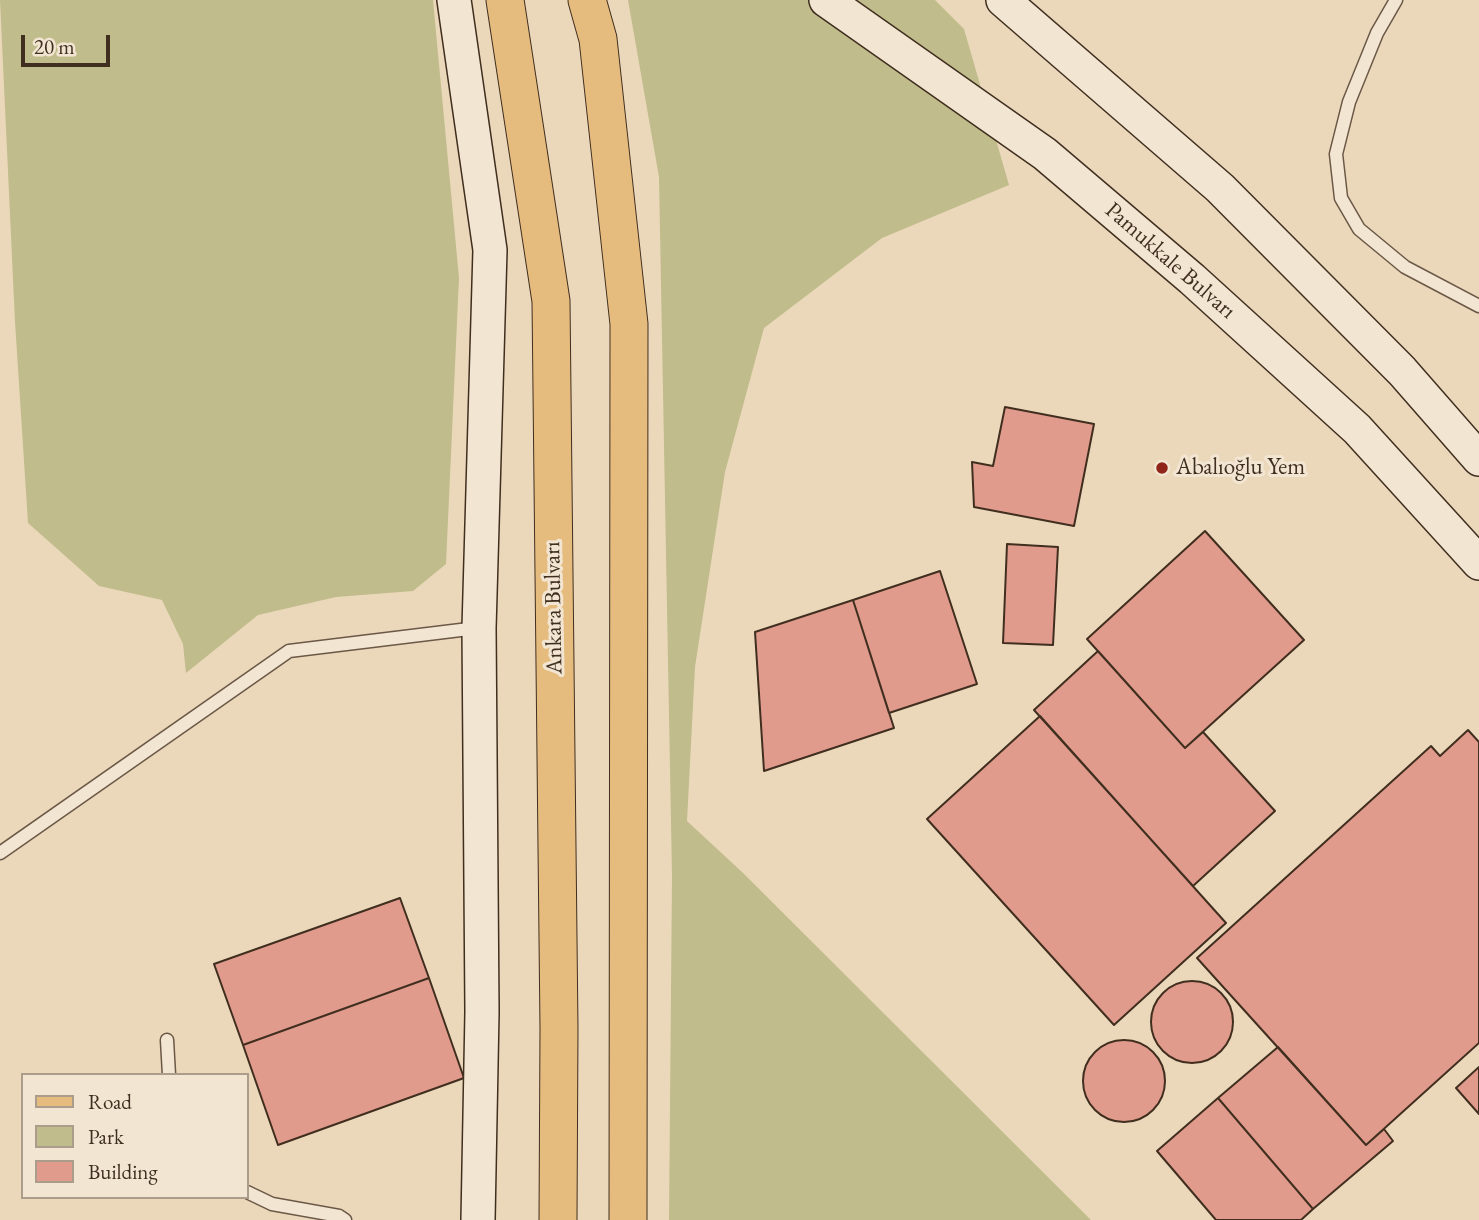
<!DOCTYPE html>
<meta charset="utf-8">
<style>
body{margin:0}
#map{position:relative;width:1479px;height:1220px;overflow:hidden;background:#ebd8bb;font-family:"EB Garamond",serif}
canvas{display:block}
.legend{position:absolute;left:21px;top:1073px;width:228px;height:126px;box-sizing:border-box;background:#f2e6d3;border:2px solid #ab9c8b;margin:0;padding:9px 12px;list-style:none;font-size:21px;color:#402e1f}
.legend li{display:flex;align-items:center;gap:14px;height:35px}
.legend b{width:35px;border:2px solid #ab9c8b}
.scale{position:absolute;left:21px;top:35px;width:89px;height:32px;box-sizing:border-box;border:4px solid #402e1f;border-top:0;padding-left:9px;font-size:21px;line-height:24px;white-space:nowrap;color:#402e1f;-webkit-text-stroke:5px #f2e6d3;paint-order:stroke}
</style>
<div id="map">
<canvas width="1479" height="1220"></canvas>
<ul class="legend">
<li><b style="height:9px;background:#e6bc7e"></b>Road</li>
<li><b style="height:19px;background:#c0bc8b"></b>Park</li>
<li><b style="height:19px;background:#e09b8c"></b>Building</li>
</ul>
<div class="scale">20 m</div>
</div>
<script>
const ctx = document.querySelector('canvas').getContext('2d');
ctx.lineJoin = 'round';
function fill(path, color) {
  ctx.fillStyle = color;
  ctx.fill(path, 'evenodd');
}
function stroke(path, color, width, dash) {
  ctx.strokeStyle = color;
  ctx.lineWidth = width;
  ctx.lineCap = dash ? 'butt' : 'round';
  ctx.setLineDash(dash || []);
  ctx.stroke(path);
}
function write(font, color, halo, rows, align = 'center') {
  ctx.font = font + ' "EB Garamond",serif';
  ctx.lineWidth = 6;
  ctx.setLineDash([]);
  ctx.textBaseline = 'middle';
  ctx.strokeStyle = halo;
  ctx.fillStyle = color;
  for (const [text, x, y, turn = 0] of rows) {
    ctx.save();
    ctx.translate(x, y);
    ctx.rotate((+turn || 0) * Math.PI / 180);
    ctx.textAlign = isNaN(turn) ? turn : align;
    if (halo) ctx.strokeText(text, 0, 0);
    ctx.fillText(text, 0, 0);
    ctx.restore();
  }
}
fill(new Path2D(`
 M0 0H433L459 278 446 564 413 591 336 597 258 615 186 673 183 644 162 600 99 586 28 523 15 322Z
 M628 0H935L964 29 1009 185 882 238 764 328 725 472 695 667 687 821 742 872 1091 1220H669L672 876 659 177Z`), '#c0bc8b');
const building = new Path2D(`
 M1005 407 1094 424 1074 526 974 507 972 462 993 466Z
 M1205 531 1304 640 1185 748 1087 639Z
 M1007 544 1058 547 1053 645 1003 643Z
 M940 571 977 684 889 713 853 600Z
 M853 600 894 728 764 771 755 632Z
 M1098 651 1185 748 1203 732 1275 811 1193 886 1034 710Z
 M1040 716 1226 923 1114 1025 927 819Z
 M1468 730 1479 742V1043L1366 1145 1197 958 1431 746 1440 756Z
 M400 898 429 978 243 1045 214 964Z
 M429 978 464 1078 278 1145 243 1045Z
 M1151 1022a41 41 0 1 1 82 0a41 41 0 1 1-82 0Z
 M1083 1081a41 41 0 1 1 82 0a41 41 0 1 1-82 0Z
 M1278 1047 1366 1145 1384 1129 1393 1141 1313 1209 1218 1098Z
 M1479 1067V1114L1456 1088Z
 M1218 1098 1313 1209 1301 1220H1216L1157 1151Z`);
fill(building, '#e09b8c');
stroke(building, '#402e1f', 2);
const service = new Path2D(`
 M1396 0 1377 33 1349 102 1336 154 1341 198 1359 229 1405 267 1479 306
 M0 853 289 651 477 628
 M167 1040 169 1075
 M247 1192 272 1204 339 1216 345 1220`);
const secondary = new Path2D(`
 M454 0 490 250 479 628 482 1012 478 1220
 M826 0 1045 154 1192 279 1357 429 1479 563
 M1003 0 1220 188 1402 371 1479 459`);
const primary = new Path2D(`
 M505 0 551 301 559 1029 558 1220
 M587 0 598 39 629 324 628 1220`);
stroke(service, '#6b5846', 15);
stroke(secondary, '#402e1f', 36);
stroke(primary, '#402e1f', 39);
stroke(service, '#f2e6d3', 12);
stroke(secondary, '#f2e6d3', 33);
stroke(primary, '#e6bc7e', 37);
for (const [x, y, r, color] of [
 [1162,468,7,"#8f2418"]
]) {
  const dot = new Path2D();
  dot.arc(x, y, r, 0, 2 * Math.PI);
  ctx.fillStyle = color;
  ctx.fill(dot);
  stroke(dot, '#f2e6d3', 2.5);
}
write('23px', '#402e1f', '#f2e6d3', [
 ["Pamukkale Bulvarı",1170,261,41],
 ["Ankara Bulvarı",554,608,-91]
]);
write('23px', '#402e1f', '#f2e6d3', [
 ["Abalıoğlu Yem",1176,468]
], 'left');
</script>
